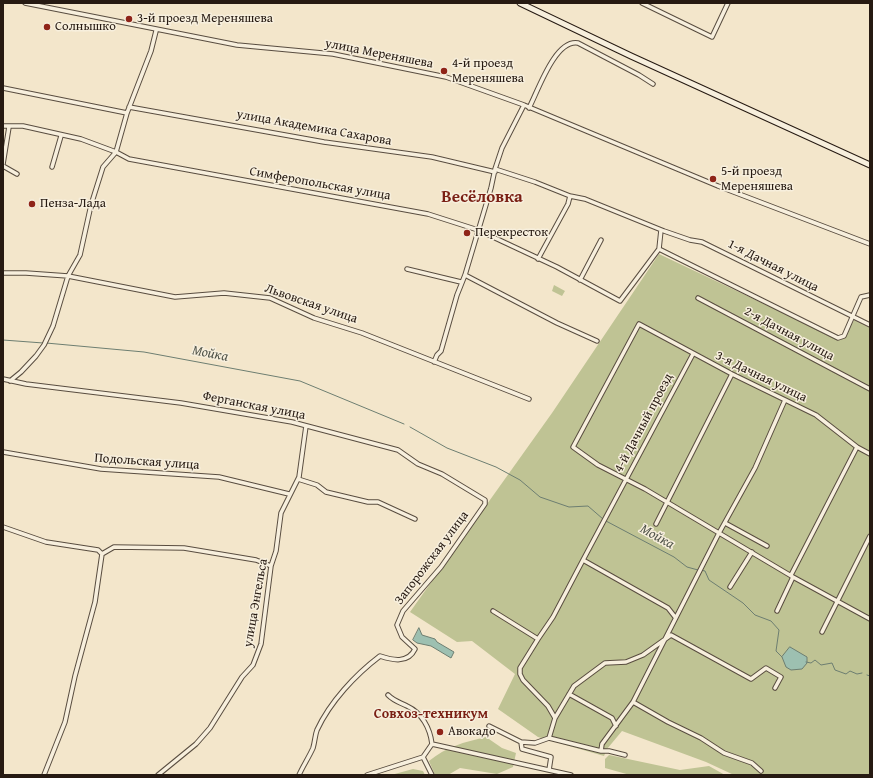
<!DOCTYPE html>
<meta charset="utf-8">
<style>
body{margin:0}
#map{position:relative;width:873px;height:778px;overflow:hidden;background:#f3e6cb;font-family:"Gentium Book Plus",serif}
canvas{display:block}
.frame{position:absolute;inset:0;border:4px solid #261a12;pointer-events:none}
</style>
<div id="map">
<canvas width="873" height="778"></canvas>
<div class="frame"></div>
</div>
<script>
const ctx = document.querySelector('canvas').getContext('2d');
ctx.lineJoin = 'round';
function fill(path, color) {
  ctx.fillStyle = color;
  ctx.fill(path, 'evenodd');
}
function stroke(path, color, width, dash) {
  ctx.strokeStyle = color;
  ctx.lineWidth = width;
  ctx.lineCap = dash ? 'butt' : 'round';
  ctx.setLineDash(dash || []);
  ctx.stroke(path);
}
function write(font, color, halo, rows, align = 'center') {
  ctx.font = font + ' "Gentium Book Plus",serif';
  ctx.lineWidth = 3;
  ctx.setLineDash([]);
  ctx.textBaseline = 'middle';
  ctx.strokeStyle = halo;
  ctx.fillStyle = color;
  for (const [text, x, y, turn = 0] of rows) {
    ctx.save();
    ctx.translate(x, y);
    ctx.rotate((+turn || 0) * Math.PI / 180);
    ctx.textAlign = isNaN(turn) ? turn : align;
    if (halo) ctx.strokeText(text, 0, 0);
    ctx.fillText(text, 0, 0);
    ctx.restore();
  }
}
fill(new Path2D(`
 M659 254 840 340 845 336 854 320 870 328V775H734L706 762 622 731 607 749 604 756 538 737 498 709 515 674 472 641 457 642 410 612 552 413Z
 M554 285 565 291 562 296 552 291Z
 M486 737 502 748 516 753 513 767 497 774 460 768 448 775H435L429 761C446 747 464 742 486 737Z
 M609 755 680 770 709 766 725 775H630L605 768V759Z
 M413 769 423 771 425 775H391Z`), '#bfc394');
const water = new Path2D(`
 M419 628 422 635 435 639 437 642 454 652 451 658 431 646 417 643 413 640Z
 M790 647 807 657V663L802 669 791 670 786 667 782 657Z`);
fill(water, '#9dc0b1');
stroke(water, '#6d7e71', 1);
stroke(new Path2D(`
 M3 340 43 343
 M46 343 144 352 300 381 404 424
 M410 427 447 448 496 467 520 480 540 497 569 507 588 506 603 519
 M606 521 674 557 687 567 698 570
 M701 570 705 571 709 580 743 603 755 615 771 621 779 630 776 651 782 657
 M806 662 811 663 815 660 821 665 832 663 835 670 846 674 850 671 857 674 862 673
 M867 675 870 676`), '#6d7e71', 1);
const street = new Path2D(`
 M25 3 237 45 333 54 446 77 524 105 718 186 870 244
 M642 3 712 37 728 3
 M3 88 127 113
 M129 107 324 142 432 157 495 172
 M529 108C538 91 555 39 578 43L639 75 653 84
 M3 126H23L81 139 116 152 129 159 428 214 478 230 557 267 620 301 659 249 661 230
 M3 164 9 127
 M3 166 17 174
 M52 167 61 136
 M495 169 535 182 570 196 585 199 664 231 690 240 702 242 870 325
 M659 249 838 338 844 336 861 297 870 295
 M538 259 568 204 570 196
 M407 269 461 282
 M3 273H26L68 276 175 297 224 293 270 298 314 318 362 333 529 399
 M465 275 557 323 597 341
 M580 280 601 240
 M698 298 870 389
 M434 362 437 355 441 351 457 295 465 275 491 188 495 169 502 148 524 105
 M3 379 26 384 181 403 292 422 398 450 418 464 442 474 485 500V504L441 567 403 611 397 625 402 637 415 649C408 664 392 660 380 656 355 675 330 702 317 730 315 735 315 741 313 748 309 757 303 766 299 775
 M10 381 21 372 36 356 44 345 53 326 68 276 80 255 91 205 103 167 116 152 127 113 151 51 156 31
 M785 400 755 468 719 533 793 577 870 619
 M3 452 101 469 219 477 289 494
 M298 479 317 485 326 492 368 502H378L415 519
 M725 523 767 546
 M656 524 732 374
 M3 527 46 542 98 550 102 554
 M583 560 693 354
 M791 575 857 447
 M730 587 752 552
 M493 611 538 639 520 668V674L523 680 548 706 555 718
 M777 611 793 577
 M822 632 870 536
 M538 639 553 617 583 560 668 608 675 617
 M569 694 612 718 616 726
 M388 695C394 701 399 702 407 706 422 713 430 728 432 744L423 757 432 775
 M633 702 668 722 701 738 724 753 752 763 761 771
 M489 726 521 742 522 749 551 757 549 770
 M549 738 555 718 574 686 605 663 626 662 643 655 671 635 751 679 766 668 781 677 775 688
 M521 742 535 743 549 738 601 751H609L625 755
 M432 744 571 775
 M601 751 602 744 633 702 719 533 645 489 598 465 573 447 639 324 732 374 816 415 857 447 870 454
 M44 775 65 722 75 676 95 602 102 554 114 547 184 548 256 560 271 566
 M158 775 196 744 210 728 242 677 253 665 261 644 271 566 276 551 281 513 299 477 306 426
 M367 775 423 757`);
const secondary = new Path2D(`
 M520 3 631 56 870 165`);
stroke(street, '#594d40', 5.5);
stroke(secondary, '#261a12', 7);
stroke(street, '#f7efdd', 3.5);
stroke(secondary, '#f7efdd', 5);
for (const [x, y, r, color] of [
 [129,19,4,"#8f2418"],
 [47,27,4,"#8f2418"],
 [444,71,4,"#8f2418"],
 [713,179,4,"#8f2418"],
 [32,204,4,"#8f2418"],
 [467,233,4,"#8f2418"],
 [440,732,4,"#8f2418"]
]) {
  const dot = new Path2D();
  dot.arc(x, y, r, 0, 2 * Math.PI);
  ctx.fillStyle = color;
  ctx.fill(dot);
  stroke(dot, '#f7efdd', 1.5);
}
write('13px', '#261a12', '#f7efdd', [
 ["3-й проезд Мереняшева",137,19],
 ["Солнышко",55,27],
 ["4-й проезд",452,64],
 ["Мереняшева",452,79],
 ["5-й проезд",721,172],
 ["Мереняшева",721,187],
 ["Пенза-Лада",40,204],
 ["Перекресток",475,233],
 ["Авокадо",448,732]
], 'left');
write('13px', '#261a12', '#f7efdd', [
 ["улица Мереняшева",379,54,11],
 ["улица Академика Сахарова",314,128,10],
 ["Симферопольская улица",320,184,10],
 ["1-я Дачная улица",773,266,27],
 ["Львовская улица",311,304,19],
 ["2-я Дачная улица",789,334,28],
 ["3-я Дачная улица",761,377,26],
 ["Ферганская улица",254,406,11],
 ["4-й Дачный проезд",644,423,-62],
 ["Подольская улица",147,462,4],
 ["Запорожская улица",432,558,-53],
 ["улица Энгельса",256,603,-80]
]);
write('italic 14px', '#50544a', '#f7efdd', [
 ["Мойка",210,354,11],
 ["Мойка",657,537,29]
]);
write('bold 14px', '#7a1f14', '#f7efdd', [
 ["Совхоз-техникум",431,714]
]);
write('bold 17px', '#7a1f14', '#f7efdd', [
 ["Весёловка",482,198]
]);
</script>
